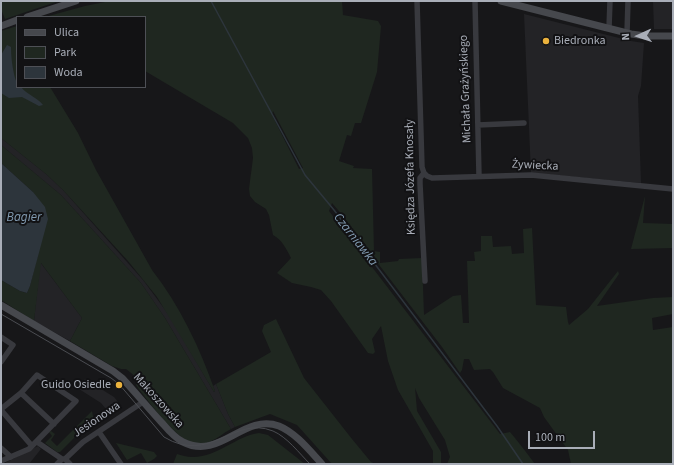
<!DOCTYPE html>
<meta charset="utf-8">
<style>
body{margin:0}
#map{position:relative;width:674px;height:465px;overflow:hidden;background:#171719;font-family:"Source Sans 3",sans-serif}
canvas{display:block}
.frame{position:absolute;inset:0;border:2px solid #a9aeb8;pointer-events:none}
.legend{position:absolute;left:16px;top:16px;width:130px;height:72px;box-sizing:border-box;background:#121214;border:1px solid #4e5056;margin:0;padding:5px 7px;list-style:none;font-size:12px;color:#a9aeb8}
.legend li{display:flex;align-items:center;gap:8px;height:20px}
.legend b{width:20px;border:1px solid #4e5056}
.north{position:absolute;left:618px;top:16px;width:40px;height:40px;-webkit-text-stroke:3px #121214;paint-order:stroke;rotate:267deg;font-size:11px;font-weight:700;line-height:16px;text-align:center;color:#a9aeb8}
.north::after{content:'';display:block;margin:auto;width:14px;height:18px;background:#a9aeb8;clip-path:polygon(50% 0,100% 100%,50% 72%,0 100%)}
.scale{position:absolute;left:528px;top:431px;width:67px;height:18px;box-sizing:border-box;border:2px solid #a9aeb8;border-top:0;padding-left:5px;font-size:12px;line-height:14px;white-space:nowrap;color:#a9aeb8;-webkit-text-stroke:3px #121214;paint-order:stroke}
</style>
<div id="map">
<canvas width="674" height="465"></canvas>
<div class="frame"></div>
<ul class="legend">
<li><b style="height:5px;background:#46484d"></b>Ulica</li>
<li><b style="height:11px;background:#1f2720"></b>Park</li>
<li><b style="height:11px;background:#2d353c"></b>Woda</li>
</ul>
<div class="north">N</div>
<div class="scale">100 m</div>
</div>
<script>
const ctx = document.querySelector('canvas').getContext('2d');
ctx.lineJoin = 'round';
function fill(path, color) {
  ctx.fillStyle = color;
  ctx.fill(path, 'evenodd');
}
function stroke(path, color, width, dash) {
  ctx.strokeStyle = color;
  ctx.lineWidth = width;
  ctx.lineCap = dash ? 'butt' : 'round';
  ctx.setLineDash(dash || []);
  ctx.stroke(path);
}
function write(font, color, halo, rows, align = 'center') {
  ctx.font = font + ' "Source Sans 3",sans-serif';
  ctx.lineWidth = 4;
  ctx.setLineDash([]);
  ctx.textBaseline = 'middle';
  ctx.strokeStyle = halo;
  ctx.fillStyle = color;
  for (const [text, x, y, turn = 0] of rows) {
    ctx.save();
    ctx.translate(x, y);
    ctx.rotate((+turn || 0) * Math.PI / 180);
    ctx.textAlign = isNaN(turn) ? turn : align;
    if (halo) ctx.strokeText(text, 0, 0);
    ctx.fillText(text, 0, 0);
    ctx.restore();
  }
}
fill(new Path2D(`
 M653 1H673V29H654Z
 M524 14 631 41 644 43 641 86 638 96 641 183 531 173Z
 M1 138 46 174 63 190 143 280 169 315 214 392 215 391 213 386 216 384 228 414 235 427 231 429 165 318 141 283 61 195 1 145Z
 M40 262 82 318 70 341 34 321Z
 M85 379 114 397 122 407 103 421 99 415 106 409 101 403 79 389Z
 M38 446 41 449 29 464H6L5 463Z`), '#232326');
fill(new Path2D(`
 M1 1H59L5 19 1 9Z
 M110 1H342L343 15 378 21 381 26 377 72 361 123H355L351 136 347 135 339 161 354 166 353 168 372 169 374 251 380 252V263L398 261 399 259 422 258 424 315 453 296 461 295 463 323H469L467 261H475L474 252 481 251V236H492L493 247 511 246 512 254 524 253 523 229 532 228 536 305 566 307 568 322 569 325 588 309 618 271 619 274 597 306 653 298 673 297V314L652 318 653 330 673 327V464H571L568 450 544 417 540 408 503 388 493 372 490 369 474 370 469 359H464L462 370 460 373 442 347 347 223 344 217 332 203 329 211 497 430 500 434 510 432C519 443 527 453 535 464H447L450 457 445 440 419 398 415 388 417 411 441 452V464H433V451L398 390 388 361 381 326 372 339 375 352 373 354 368 353 331 301 321 290 311 287 292 283 277 273 291 258C286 248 282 240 273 235L269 215 266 209 255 202 250 196 249 189 253 158 252 148 248 138 233 123 145 71V17H45L85 6ZM273 111 303 168 299 169 272 115Z
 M17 26V87H50L78 133 96 170 152 270C180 306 200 348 215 391L214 392 157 297 128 261 63 190 46 174 1 138V31Z
 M1 145 61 195 141 283 165 318 231 429C223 433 215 441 206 443 202 444 193 443 188 441 172 433 147 400 136 385 139 377 132 374 126 369H121L112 366 70 341 82 318 41 263 34 321 1 300V280L20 291 27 293 30 286 38 254 33 192 1 163Z
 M645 196 643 223 673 224V248L631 249Z
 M276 319 304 378 352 439 371 462 376 464H332L297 425 270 414 235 427 228 414 216 384 271 352 262 331 264 325Z
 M92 411 95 426 75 437 60 452H57L45 443 52 436 49 432 51 431 55 434 51 440 57 446Z
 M259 433 268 435 305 464H173L177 454C181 455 187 457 192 457 216 458 236 436 259 433Z
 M116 443 154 452 157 456 154 459 147 463 141 453 127 460Z`), '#1f2720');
fill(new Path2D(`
 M7 45 11 47C11 56 12 65 14 74 15 79 17 82 17 87H21C27 95 37 97 43 105L39 106 22 97 9 98 1 93V55Z
 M1 163 33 192 45 207 48 219 30 286 27 293 20 291 1 280Z`), '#2d353c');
stroke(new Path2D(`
 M211 1 305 175 334 210 418 321 497 426 523 464`), '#2d353c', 1.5);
stroke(new Path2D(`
 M417 1 422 167 424 173 420 178V184L425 281
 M475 1 479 176
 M609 28 610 1
 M627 33 628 1
 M478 125 524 123
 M424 173 427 176 432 178 531 175 673 189
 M1 337 13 345 1 362
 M21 393 54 424
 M1 409 21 393 37 375 76 401 29 449 1 461
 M1 410 32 446
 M99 432 121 464
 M37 442 62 459H65L70 464
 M1 448 11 457
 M65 459 83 442 143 402
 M57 464 62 459`), '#38393e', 5.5);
stroke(new Path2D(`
 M501 1 631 34 646 36H673
 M27 17 76 1
 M1 26 17 20
 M1 305 113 371 122 378C136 393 149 409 163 424 169 431 175 438 183 442 220 461 243 413 279 426 296 433 310 451 322 464`), '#46484d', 7);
stroke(new Path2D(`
 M1 314 111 378 119 384 164 437C210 465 233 415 273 431 287 437 299 453 310 464`), '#4b4d52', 1);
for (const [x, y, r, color] of [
 [546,41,4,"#ebb23d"],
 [119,385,4,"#ebb23d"]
]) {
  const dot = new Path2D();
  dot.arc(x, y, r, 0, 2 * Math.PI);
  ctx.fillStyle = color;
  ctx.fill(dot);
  stroke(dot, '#121214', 1.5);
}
write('12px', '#a9aeb8', '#121214', [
 ["Biedronka",554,41],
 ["Guido Osiedle",111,385,"right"]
], 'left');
write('12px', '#a9aeb8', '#121214', [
 ["Michała Grażyńskiego",466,89,-92],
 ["Żywiecka",535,166,3],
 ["Księdza Józefa Knosały",411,177,-91],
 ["Makoszowska",158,401,48],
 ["Jesionowa",97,420,-34]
]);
write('italic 13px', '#829bb1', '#121214', [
 ["Bagier",24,218],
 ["Czarniawka",355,240,52]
]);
</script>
